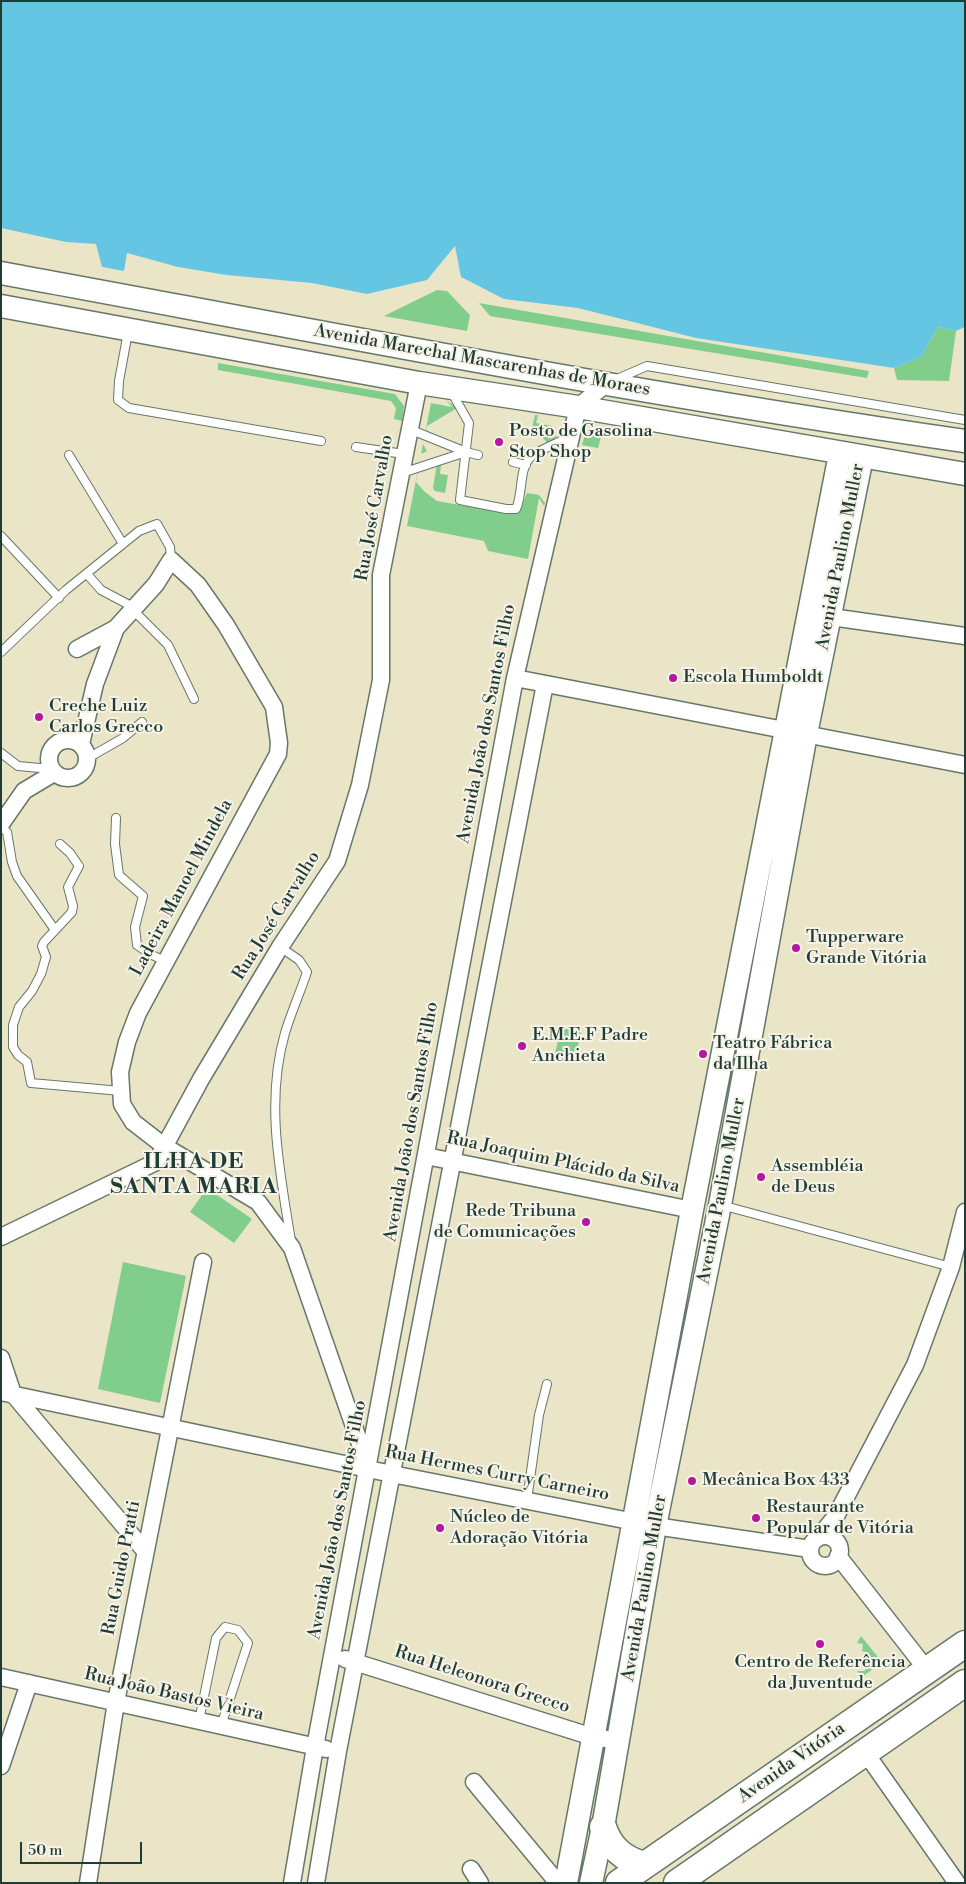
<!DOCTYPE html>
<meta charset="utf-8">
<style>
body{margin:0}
#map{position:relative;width:966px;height:1884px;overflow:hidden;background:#eae5c7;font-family:"Libre Bodoni",serif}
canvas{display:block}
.frame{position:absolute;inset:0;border:2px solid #1f3d34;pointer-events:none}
.scale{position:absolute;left:20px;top:1842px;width:122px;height:22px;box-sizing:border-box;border:2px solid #1f3d34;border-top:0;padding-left:6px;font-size:15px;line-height:18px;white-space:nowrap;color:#1f3d34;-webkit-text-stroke:4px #f7f3e8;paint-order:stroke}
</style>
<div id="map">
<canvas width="966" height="1884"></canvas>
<div class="frame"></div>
<div class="scale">50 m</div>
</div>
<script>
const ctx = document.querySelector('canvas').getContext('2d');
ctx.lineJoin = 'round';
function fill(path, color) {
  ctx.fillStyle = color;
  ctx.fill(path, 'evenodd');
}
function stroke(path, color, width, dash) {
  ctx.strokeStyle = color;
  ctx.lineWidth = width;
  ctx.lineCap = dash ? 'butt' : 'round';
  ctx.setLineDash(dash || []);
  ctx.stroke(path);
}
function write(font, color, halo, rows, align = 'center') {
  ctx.font = font + ' "Libre Bodoni",serif';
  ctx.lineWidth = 4;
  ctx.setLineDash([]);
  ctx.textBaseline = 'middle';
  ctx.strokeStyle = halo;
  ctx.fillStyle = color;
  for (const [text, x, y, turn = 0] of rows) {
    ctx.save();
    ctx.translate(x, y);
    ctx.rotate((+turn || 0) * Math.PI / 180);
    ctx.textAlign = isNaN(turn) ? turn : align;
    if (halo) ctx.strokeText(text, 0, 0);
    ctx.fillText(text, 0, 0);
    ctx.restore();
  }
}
fill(new Path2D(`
 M437 290 447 291 470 315 467 331 384 316Z
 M479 303 869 371 867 378 490 316Z
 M938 327 956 331 949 381 897 380 894 368 921 357Z
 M218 363 395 394 404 406 402 421 394 419 396 408 391 401 218 370Z
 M446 400 457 408 427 426 423 444 427 451 421 454 416 482 425 492 437 501 510 514 520 510 527 493 539 495 545 503 544 506 539 498 528 559 488 551 484 541 407 526 431 403 452 407Z
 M535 415H538L536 423 552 426 550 439 558 435 549 444 532 428Z
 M586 431 602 433 598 448 582 445Z
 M437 464 441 465 440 474 448 475 445 493 435 491 433 488Z
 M561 1027 581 1032 574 1063 554 1058Z
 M207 1188 252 1219 234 1243 190 1212Z
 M123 1262 186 1276 160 1403 98 1389Z
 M861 1636 882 1662 862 1677 857 1671H865L867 1665 873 1666 874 1660 867 1659 868 1653 862 1651 863 1644 857 1643Z`), '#81cd8b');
fill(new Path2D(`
 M1 1H965V327L956 331 938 327 921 357 894 368 696 338 578 308 504 299 461 277 455 246 427 280 367 294 312 283 227 275 178 267 127 253 124 271 102 267 96 244 66 242 1 228Z`), '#65c6e4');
const service = new Path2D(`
 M128 332 119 381 118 400 129 408 321 441
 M617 379 647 366 965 420
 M452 393 469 423 460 500 506 509H516C523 494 519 471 529 459 535 451 561 442 571 436
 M409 429 466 452 478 455
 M356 447 404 454
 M69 455 123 544
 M513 462 526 465
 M402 473 466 452
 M1 536 59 598
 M87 574 101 590 135 608
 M133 610 168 645 194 699
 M1 652 66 590 139 531 157 524 170 547 171 560
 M1 753 18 766 51 769
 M88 758 123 738 142 722
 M116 818 115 844 119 875 143 896 135 927 137 945 150 954 165 961
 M1 827 7 832 12 862 17 876 55 930
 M60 844 70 853 79 866 68 887 73 906 72 912 44 942 42 946 46 957 41 974 32 991 19 1007 13 1025V1047L18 1055 27 1062 31 1083 121 1091
 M280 947 299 960 307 972C300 993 291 1013 285 1033 265 1102 280 1172 291 1241
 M721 1205 951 1267
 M527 1500 539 1415 547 1384
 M199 1721 216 1638 225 1627 238 1630 248 1643 221 1726`);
const minor = new Path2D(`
 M831 617 965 636
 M77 649 116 628 156 584 171 560 198 585 226 625 274 707 279 743 278 754 138 1013 127 1042 120 1072 122 1104 133 1122 164 1146 258 1202 292 1248 368 1467
 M515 678 965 765
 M49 759a19 19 0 1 1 38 0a19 19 0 1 1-38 0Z
 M81 744 95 684 116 628
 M1 824 24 791 54 773
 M426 1156 692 1210
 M1 1237 156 1162 201 1079 280 947 337 861 360 785 381 680V575L419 383
 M1 1358 13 1394 145 1551
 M1 1392 392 1474 655 1526 810 1549
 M810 1551a15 15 0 1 1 30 0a15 15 0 1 1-30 0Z
 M817 1539 836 1516 915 1365 951 1267 965 1212
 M838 1556 927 1670
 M345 1659 593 1737 619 1741
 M1 1677 326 1749
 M865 1752 957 1883
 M1 1766 29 1683
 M474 1782 558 1883
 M471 1869 480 1883
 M88 1883 116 1702 203 1262
 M292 1883 315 1747 515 678 578 407 606 384
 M316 1883 338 1751 545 684`);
const secondary = new Path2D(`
 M1 273C322 332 642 395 965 441
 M1 306 419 383 578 407 965 474
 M566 1883 692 1210 840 454
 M591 1883 603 1827 655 1526 720 1205 806 734 862 457`);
const primary = new Path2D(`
 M603 1827C610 1848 623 1859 644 1865
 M619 1883 965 1644
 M677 1883 965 1683`);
stroke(service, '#667867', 10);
stroke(minor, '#667867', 19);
stroke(secondary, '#667867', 25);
stroke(primary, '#667867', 29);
stroke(service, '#fff', 8);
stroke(minor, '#fff', 16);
stroke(secondary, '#fff', 22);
stroke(primary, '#fff', 26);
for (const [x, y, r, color] of [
 [499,442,5,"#b5179e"],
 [673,678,5,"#b5179e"],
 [39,717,5,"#b5179e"],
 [796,948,5,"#b5179e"],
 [522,1046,5,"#b5179e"],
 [703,1054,5,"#b5179e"],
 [761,1177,5,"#b5179e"],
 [586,1222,5,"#b5179e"],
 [692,1481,5,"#b5179e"],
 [756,1518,5,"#b5179e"],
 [440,1528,5,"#b5179e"],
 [820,1644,5,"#b5179e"]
]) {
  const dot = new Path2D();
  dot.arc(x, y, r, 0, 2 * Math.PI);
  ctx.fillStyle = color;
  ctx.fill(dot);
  stroke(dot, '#f7f3e8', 2);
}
write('18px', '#1f3d34', '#f7f3e8', [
 ["Avenida Marechal Mascarenhas de Moraes",482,361,10],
 ["Rua José Carvalho",375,508,-80],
 ["Avenida Paulino Muller",841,557,-79],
 ["Avenida João dos Santos Filho",487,724,-79],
 ["Ladeira Manoel Mindela",182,888,-62],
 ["Rua José Carvalho",277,916,-58],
 ["Avenida João dos Santos Filho",412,1122,-80],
 ["Rua Joaquim Plácido da Silva",563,1163,12],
 ["Avenida Paulino Muller",722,1191,-79],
 ["Rua Hermes Curry Carneiro",497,1474,11],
 ["Avenida João dos Santos Filho",338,1520,-79],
 ["Rua Guido Pratti",122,1568,-79],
 ["Avenida Paulino Muller",645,1588,-80],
 ["Rua Heleonora Grecco",482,1680,18],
 ["Rua João Bastos Vieira",174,1695,13],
 ["Avenida Vitória",792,1763,-35]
]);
write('18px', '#1f3d34', '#f7f3e8', [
 ["Posto de Gasolina",509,432],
 ["Stop Shop",509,453],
 ["Escola Humboldt",683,678],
 ["Creche Luiz",49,707],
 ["Carlos Grecco",49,728],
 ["Tupperware",806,938],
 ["Grande Vitória",806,959],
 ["E.M.E.F Padre",532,1036],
 ["Anchieta",532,1057],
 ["Teatro Fábrica",713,1044],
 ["da Ilha",713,1065],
 ["Assembléia",771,1167],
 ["de Deus",771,1188],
 ["Rede Tribuna",576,1212,"right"],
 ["de Comunicações",576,1233,"right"],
 ["Mecânica Box 433",702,1481],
 ["Restaurante",766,1508],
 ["Popular de Vitória",766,1529],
 ["Núcleo de",450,1518],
 ["Adoração Vitória",450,1539],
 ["Centro de Referência",820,1663,"center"],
 ["da Juventude",820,1684,"center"]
], 'left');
ctx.letterSpacing = '1px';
write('bold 22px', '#1f3d34', '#f7f3e8', [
 ["ILHA DE",194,1163],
 ["SANTA MARIA",194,1188]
]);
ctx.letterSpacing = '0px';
</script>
